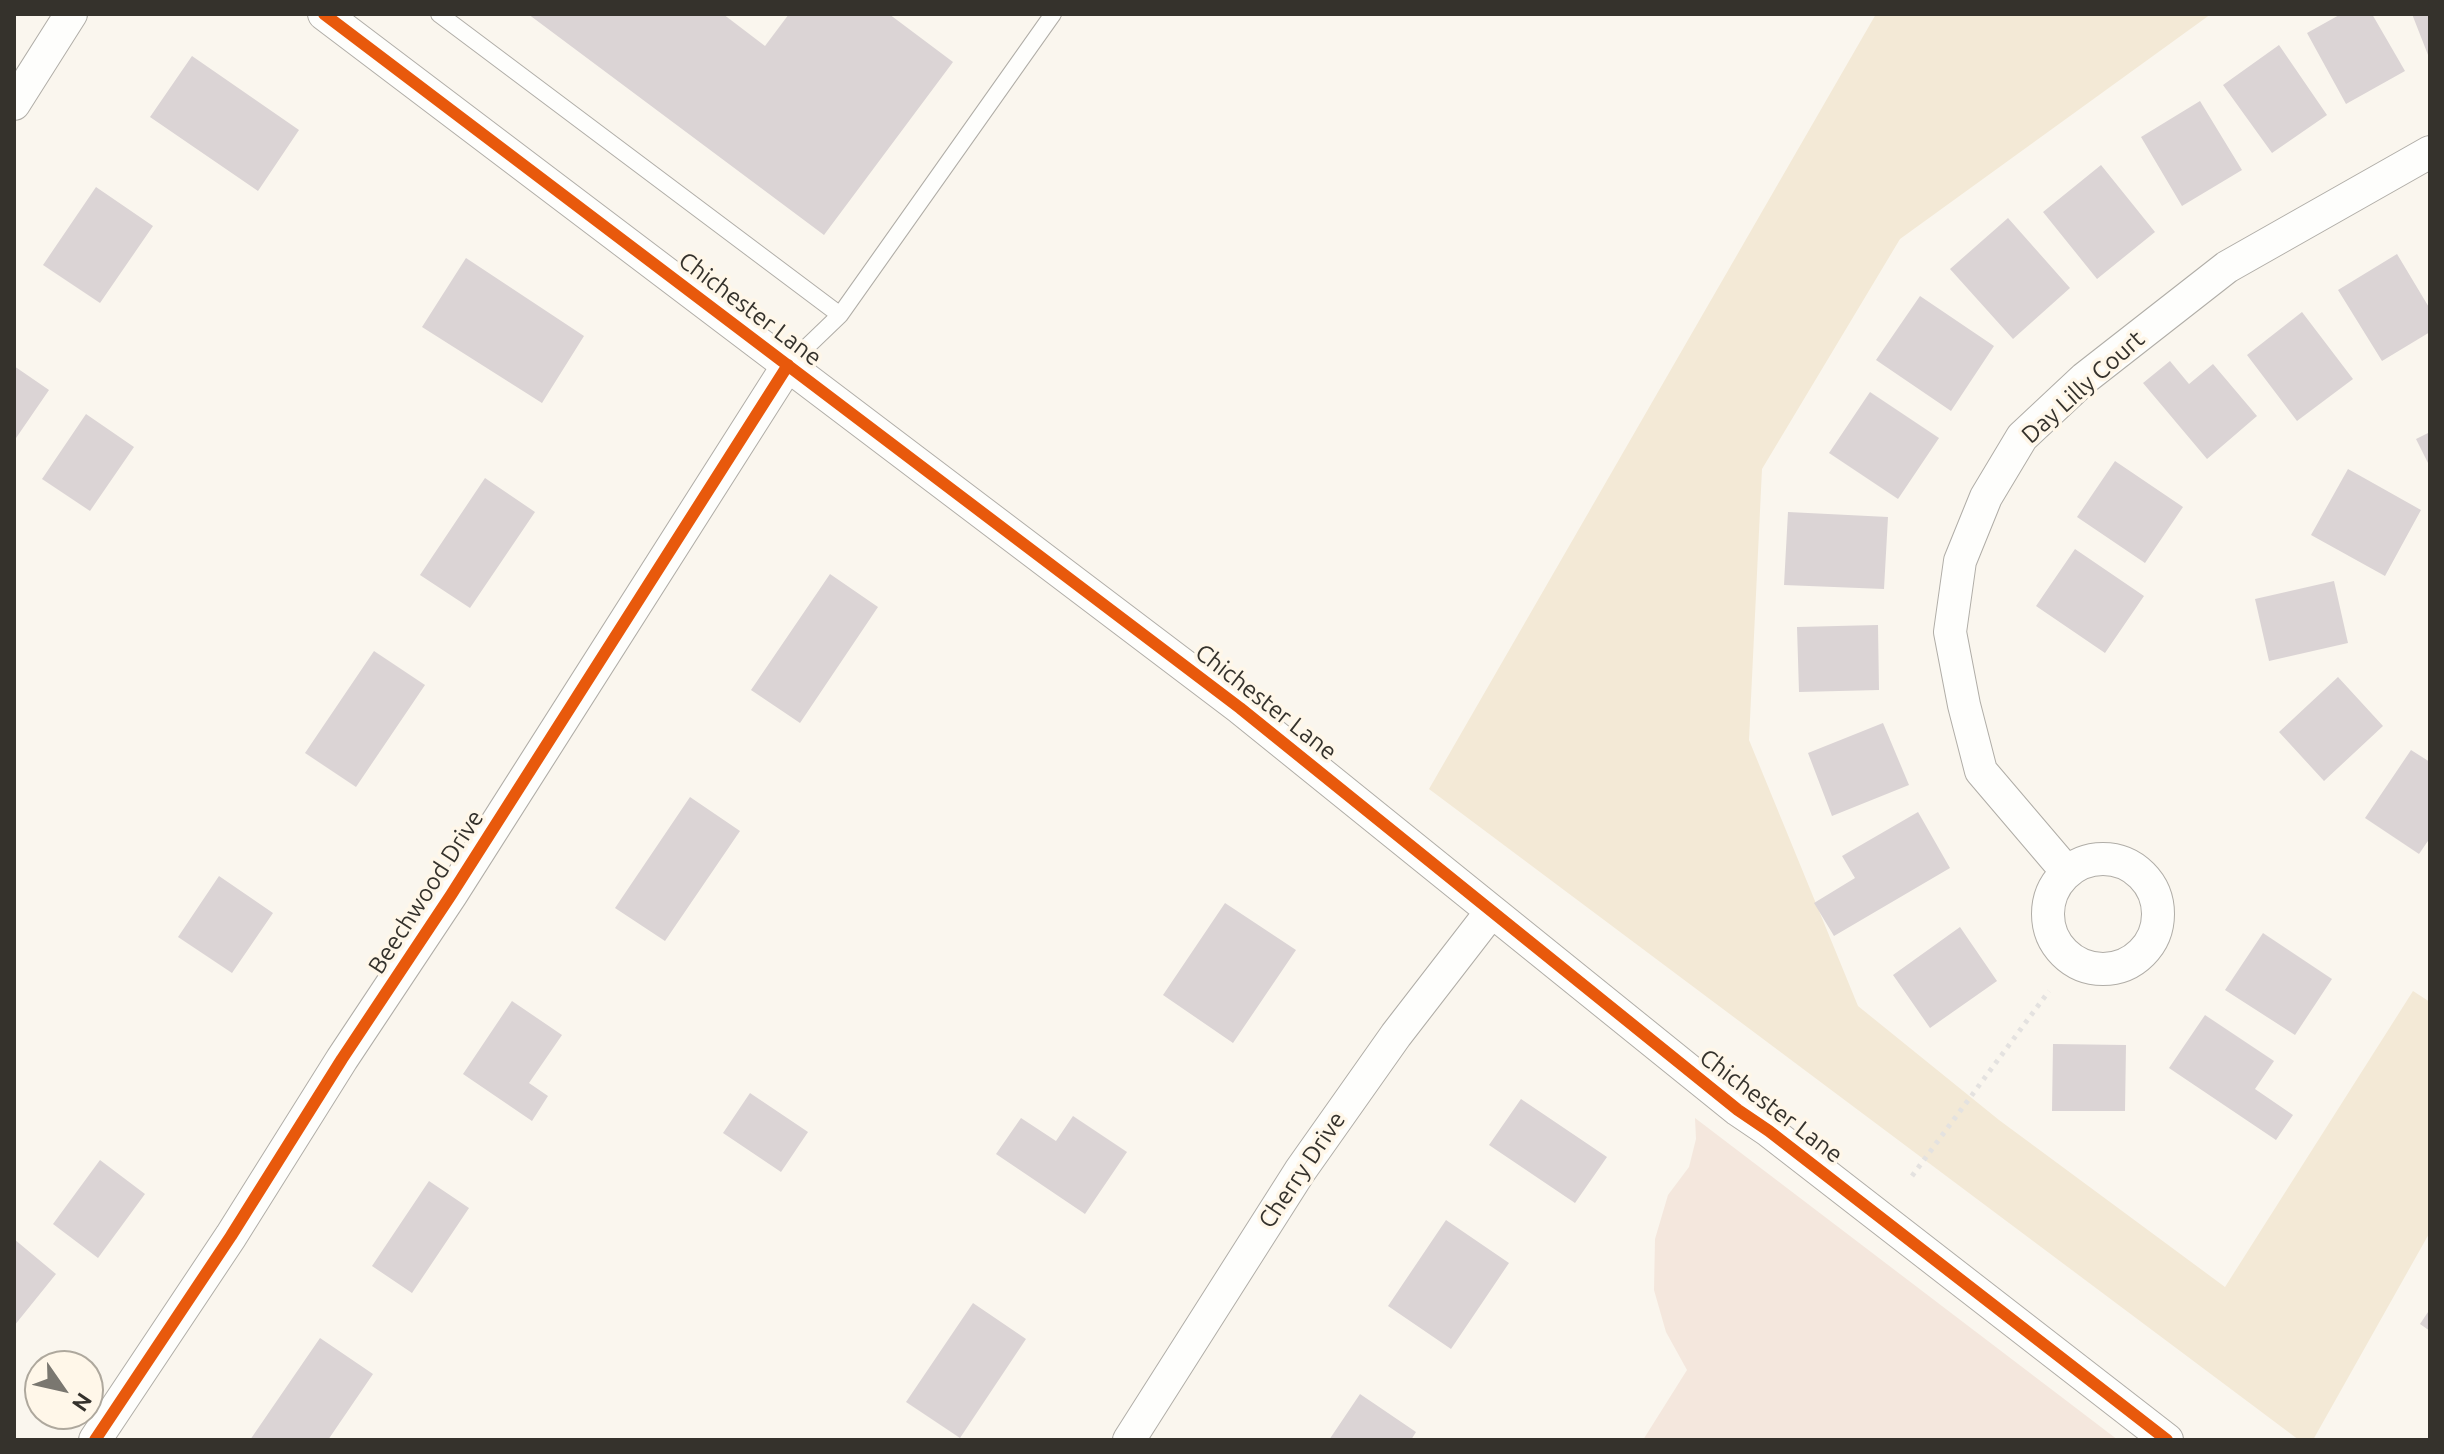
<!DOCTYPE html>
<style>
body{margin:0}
#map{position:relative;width:2444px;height:1454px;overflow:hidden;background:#faf6ee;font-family:Ubuntu,sans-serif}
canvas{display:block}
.frame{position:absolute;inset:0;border:16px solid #35322c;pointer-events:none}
.north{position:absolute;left:24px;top:1350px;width:80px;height:80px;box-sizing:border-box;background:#fff7e9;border:2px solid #aea89d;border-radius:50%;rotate:124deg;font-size:22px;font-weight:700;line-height:32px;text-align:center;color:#35322c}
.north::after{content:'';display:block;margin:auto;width:28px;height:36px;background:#7a7770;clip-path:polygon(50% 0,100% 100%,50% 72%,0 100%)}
</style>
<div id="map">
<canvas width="2444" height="1454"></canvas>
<div class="frame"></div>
<div class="north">N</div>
</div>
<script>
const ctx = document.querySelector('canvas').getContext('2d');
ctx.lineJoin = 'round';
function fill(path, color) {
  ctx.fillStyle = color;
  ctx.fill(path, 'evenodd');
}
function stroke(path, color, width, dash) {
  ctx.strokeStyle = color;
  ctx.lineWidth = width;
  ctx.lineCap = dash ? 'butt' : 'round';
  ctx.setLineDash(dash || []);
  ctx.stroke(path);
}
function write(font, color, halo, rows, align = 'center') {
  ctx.font = font + ' Ubuntu,sans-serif';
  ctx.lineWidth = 7;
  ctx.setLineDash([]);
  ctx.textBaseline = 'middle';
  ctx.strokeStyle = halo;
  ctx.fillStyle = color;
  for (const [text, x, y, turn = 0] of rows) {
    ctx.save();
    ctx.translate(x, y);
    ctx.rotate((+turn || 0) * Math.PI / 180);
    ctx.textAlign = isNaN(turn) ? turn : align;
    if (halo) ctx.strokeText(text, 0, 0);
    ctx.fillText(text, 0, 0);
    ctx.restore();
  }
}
fill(new Path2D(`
 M1695 1118 2118 1440H1643L1687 1370 1666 1332 1654 1290 1655 1239 1668 1195 1689 1167 1696 1139Z`), '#f4e7dd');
fill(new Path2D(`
 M1876 14H2211L1900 239 1762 469 1749 740 1858 1006 1999 1120 2225 1287 2413 991 2430 1002V1232L2313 1440H2299L1429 789Z`), '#f3e9d6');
fill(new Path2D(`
 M528 14H723L765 46 789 14H889L953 62 824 235Z
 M2341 14H2372L2405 71 2346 104 2307 33Z
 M2412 14H2430V60Z
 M2279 45 2327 115 2272 153 2223 85Z
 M192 56 299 130 258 191 150 117Z
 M2200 101 2242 170 2182 206 2141 137Z
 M2101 165 2155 232 2097 279 2043 212Z
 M96 187 153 226 100 303 43 265Z
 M2008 218 2070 288 2013 339 1950 269Z
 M2397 254 2430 309V332L2382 361 2338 290Z
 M466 258 584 336 542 403 422 327Z
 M1920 296 1994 346 1951 411 1876 360Z
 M2302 312 2353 379 2297 421 2247 355Z
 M2170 361 2189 384 2213 364 2257 416 2207 459 2143 383Z
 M14 366 49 390 14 441Z
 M1870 392 1939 438 1898 499 1829 453Z
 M86 414 134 447 90 511 42 479Z
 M2430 432V467L2416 439Z
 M2115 461 2183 507 2145 563 2077 517Z
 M2348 469 2421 510 2385 576 2311 535Z
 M485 478 535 512 470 608 420 575Z
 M1788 512 1888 517 1884 589 1784 585Z
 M2075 549 2144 596 2105 653 2036 606Z
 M830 574 878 607 800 723 751 690Z
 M2334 581 2348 643 2269 661 2255 599Z
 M1878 625 1879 690 1799 692 1797 627Z
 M374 651 425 685 356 787 305 753Z
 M2338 677 2383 726 2324 781 2279 732Z
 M1883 723 1909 785 1832 816 1808 753Z
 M2411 750 2430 762V838L2419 854 2365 818Z
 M690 797 740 831 665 941 615 908Z
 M1918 812 1950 868 1834 936 1814 903 1855 878 1842 856Z
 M219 876 273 913 232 973 178 937Z
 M1225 903 1296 950 1233 1043 1163 995Z
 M1960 927 1997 981 1930 1028 1893 975Z
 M2263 933 2332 979 2295 1035 2225 990Z
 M512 1001 562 1035 529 1083 548 1096 532 1121 463 1074Z
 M2205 1015 2274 1061 2255 1089 2293 1115 2276 1140 2169 1068Z
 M2053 1044 2126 1045 2125 1111H2052Z
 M750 1093 808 1132 781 1172 723 1133Z
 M1521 1099 1607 1157 1575 1203 1489 1145Z
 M1073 1116 1127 1152 1085 1214 996 1154 1021 1118 1056 1141Z
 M100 1160 145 1194 98 1258 53 1224Z
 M429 1181 469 1208 412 1293 372 1266Z
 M1446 1220 1509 1263 1451 1349 1388 1306Z
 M14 1239 56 1274 14 1326Z
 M973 1303 1026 1339 960 1438 906 1402Z
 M2430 1309V1331L2420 1324Z
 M320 1338 373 1374 328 1440H250Z
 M1360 1394 1416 1432 1411 1440H1329Z`), '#dbd4d5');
const lane = new Path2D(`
 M439 14 840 315 1053 14
 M788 365 840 315`);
const street = new Path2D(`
 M324 14 1240 708 1738 1110 1769 1131 2167 1440
 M14 104 71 14
 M2048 914a55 55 0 1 1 110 0a55 55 0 1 1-110 0Z
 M2067 872 1981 771 1964 705 1950 632 1960 561 1986 497 2022 437 2085 378 2227 267 2430 152
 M95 1440 231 1236 342 1059 451 895 788 365
 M1129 1440 1300 1171 1396 1035 1491 912`);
stroke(lane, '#b0ada7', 18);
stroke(street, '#b0ada7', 34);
stroke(new Path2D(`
 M1912 1176 2049 991`), '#e4e2e0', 5, [4, 6]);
stroke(lane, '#fefefc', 16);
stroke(street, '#fefefc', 32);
stroke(new Path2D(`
 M324 14 1240 708 1738 1110 1769 1131 2167 1440
 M95 1440 231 1236 342 1059 451 895 788 365`), '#e8590c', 12);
write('24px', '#35322c', '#fff7e9', [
 ["Chichester Lane",750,309,37],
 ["Day Lilly Court",2083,387,-42],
 ["Chichester Lane",1266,702,38],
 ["Beechwood Drive",426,892,-57],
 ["Chichester Lane",1771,1106,37],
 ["Cherry Drive",1302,1170,-56]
]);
</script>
